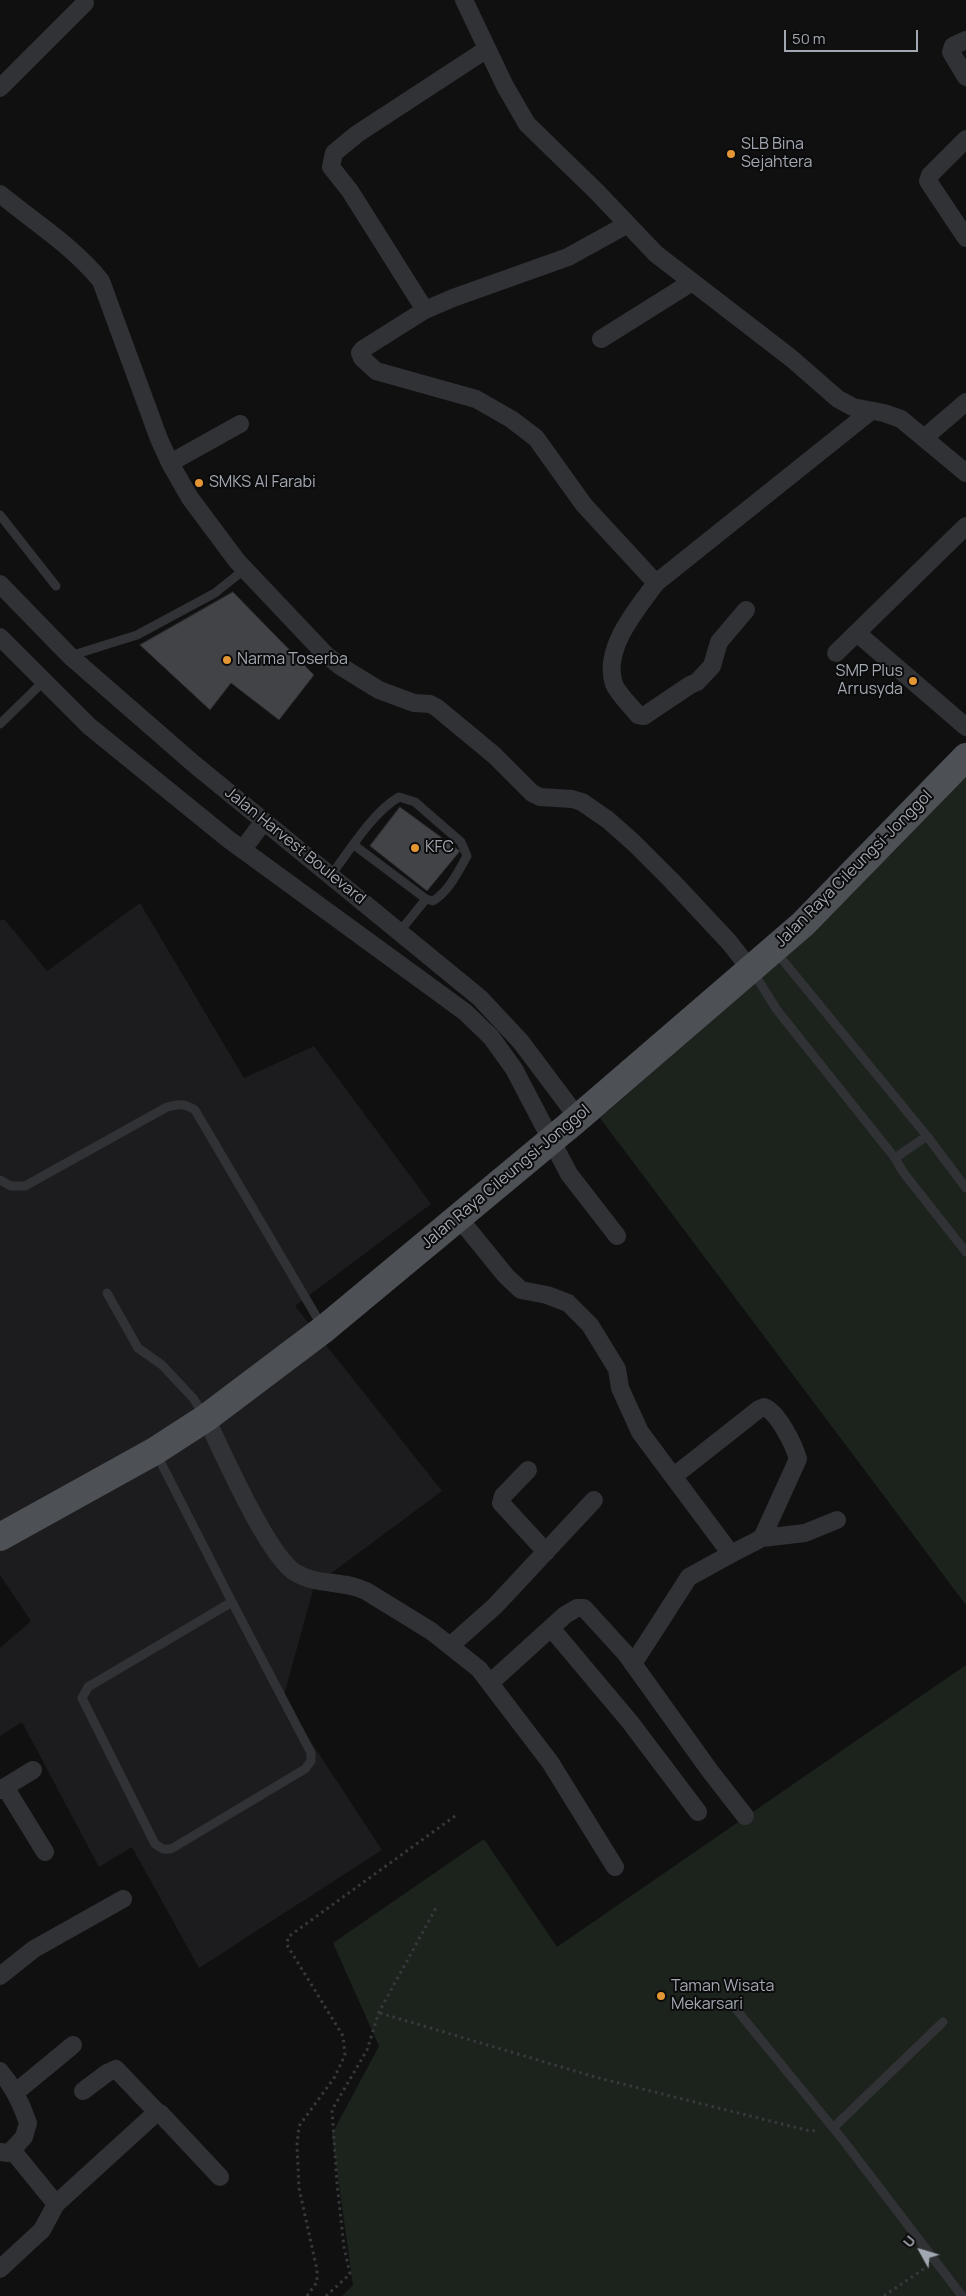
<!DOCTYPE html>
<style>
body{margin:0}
#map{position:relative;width:966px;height:2296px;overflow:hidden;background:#101011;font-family:Manrope,sans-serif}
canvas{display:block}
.north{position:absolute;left:896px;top:2226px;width:50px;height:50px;-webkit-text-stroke:4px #0b0b0c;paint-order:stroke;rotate:309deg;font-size:14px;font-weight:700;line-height:20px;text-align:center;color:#a2a8b1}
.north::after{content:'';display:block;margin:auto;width:18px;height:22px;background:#a2a8b1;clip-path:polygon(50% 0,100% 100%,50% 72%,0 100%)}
.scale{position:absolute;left:784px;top:30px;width:134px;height:22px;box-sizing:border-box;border:2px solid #a2a8b1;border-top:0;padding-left:6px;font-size:15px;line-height:18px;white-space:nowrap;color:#a2a8b1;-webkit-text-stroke:4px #0b0b0c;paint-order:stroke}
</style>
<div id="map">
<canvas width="966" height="2296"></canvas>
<div class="north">U</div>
<div class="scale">50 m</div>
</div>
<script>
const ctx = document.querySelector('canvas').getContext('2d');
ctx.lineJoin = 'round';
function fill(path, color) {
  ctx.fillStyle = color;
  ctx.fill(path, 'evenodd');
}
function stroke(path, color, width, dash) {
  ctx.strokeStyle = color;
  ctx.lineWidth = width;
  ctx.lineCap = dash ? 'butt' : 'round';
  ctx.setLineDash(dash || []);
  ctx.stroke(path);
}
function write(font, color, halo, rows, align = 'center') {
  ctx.font = font + ' Manrope,sans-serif';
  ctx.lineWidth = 4;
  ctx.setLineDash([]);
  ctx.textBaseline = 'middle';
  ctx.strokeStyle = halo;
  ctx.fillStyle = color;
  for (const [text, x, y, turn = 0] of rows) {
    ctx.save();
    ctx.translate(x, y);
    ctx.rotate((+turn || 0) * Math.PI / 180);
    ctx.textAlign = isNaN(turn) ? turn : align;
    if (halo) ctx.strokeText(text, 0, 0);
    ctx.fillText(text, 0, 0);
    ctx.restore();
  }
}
fill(new Path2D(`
 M140 903 244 1078 314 1046 431 1204 295 1306 442 1491 314 1586 283 1699 382 1850 199 1968 132 1847 99 1867 22 1722 0 1736V1648L31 1621 0 1575V921L4 919 47 971Z`), '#1c1c1e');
fill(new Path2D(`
 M966 775V1605L600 1118 715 1018Z
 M966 1665V2296H342L353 2285 332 2134 379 2046 333 1943 484 1839 557 1947Z`), '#1c231d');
const building = new Path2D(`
 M233 592 314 675 279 720 231 683 210 710 140 645Z
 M400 807 460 851 427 891 370 846Z`);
fill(building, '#414347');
stroke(building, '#2a2a2d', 1);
stroke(new Path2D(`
 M380 2013 595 2077 810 2131 818 2130
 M307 2296 317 2282V2270L299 2188 297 2145 299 2126 334 2078 345 2055 343 2036 287 1945 288 1937 455 1816
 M326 2296 350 2274 344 2247 337 2183 332 2110 367 2050 379 2012 437 1906
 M884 2296 925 2268`), '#37393d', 3, [2.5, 4]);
stroke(new Path2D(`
 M0 515 56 586
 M70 656 137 635 215 593 245 569
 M0 724 43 682
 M331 875C350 850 373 812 399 797L415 802 461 842 467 856C458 872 449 891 433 901L426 899 354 845
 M400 931 426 899
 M776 952 927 1136 966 1188
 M753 972 777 1010 895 1158 903 1172 966 1252
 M895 1158 927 1136
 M0 1180 11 1186H25L167 1107C179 1104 184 1103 195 1110L322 1326
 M107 1293 138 1348 162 1365 193 1398 204 1415
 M156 1453 232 1602 88 1687 82 1698 155 1844 163 1849H171L305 1769 311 1761V1753L232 1602
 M735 2008 843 2140 962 2296
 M833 2128 943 2022`), '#313236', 9);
stroke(new Path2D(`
 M464 0 505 86 527 124 597 192 656 254 791 358 838 399 853 407 884 413 901 419 966 473
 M966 40 953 46 951 52 966 77
 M0 88 85 3
 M966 139 930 175 928 181 966 238
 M0 194C34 222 73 246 101 281L159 439 170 463 190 498 237 561 325 654 340 666 379 690 414 703 430 704 436 707 494 755 532 793 540 797 572 799 582 802 608 820 634 843 672 881 729 942 751 970
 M626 225 568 257 453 298 425 310 363 349 360 353 362 358 376 371 476 399 511 419 536 438 584 505 656 583
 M425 310 350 191 331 167 334 153 357 134 487 49
 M601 339 692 282
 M924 438 966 402
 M170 463 240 424
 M0 584 70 656 194 764 480 998 521 1042 578 1118
 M746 610 719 642 712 666 697 682 690 685 644 716 638 715C631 706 618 694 614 684 602 649 637 609 656 583L871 411
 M857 633 966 727
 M0 637 89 726 228 839 465 1012 491 1037 514 1069 569 1174 617 1236
 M836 653 966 526
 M243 849 264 821
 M458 1217 506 1276 521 1290 547 1295 568 1303 590 1325 617 1369 620 1388 640 1432 731 1554 762 1538 805 1533 837 1520
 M206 1418C222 1451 268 1557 296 1573 318 1586 344 1580 366 1591L431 1631 479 1669 550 1762 615 1867
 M528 1470 503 1496 501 1503 546 1552
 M674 1476 759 1409 764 1407C778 1412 794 1445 798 1459L762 1538
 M551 1628 630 1722 698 1812
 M450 1646 495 1606 594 1500
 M633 1664 689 1577 731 1554
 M490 1683 565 1615 577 1608H584L626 1654 710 1771 745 1816
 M5 1787 45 1852
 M0 1790 33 1770
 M0 1976 34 1949 123 1899
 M0 2071C12 2085 22 2105 28 2123L24 2137 12 2150
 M83 2091 107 2073 116 2069 157 2112
 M16 2092 73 2045
 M0 2152 8 2153 12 2150 56 2204
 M0 2269 42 2230 56 2204 157 2112 160 2113 220 2177`), '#313236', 18);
stroke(new Path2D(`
 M0 1537 155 1451 206 1418 324 1329 578 1118 803 924 966 757`), '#4d5054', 28);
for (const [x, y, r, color] of [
 [731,154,5,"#e59634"],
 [199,483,5,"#e59634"],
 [227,660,5,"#e59634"],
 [913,681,5,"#e59634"],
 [415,848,5,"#e59634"],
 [661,1996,5,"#e59634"]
]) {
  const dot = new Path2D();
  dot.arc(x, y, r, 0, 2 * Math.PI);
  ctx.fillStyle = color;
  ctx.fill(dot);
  stroke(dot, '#0b0b0c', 2);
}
write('16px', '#a2a8b1', '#0b0b0c', [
 ["SLB Bina",741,145],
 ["Sejahtera",741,163],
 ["SMKS Al Farabi",209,483],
 ["Narma Toserba",237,660],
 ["SMP Plus",903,672,"right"],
 ["Arrusyda",903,690,"right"],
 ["KFC",425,848],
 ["Taman Wisata",671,1987],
 ["Mekarsari",671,2005]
], 'left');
write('16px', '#a2a8b1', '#0b0b0c', [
 ["Jalan Harvest Boulevard",295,846,39],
 ["Jalan Raya Cileungsi-Jonggol",854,869,-45],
 ["Jalan Raya Cileungsi-Jonggol",506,1177,-40]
]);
</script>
